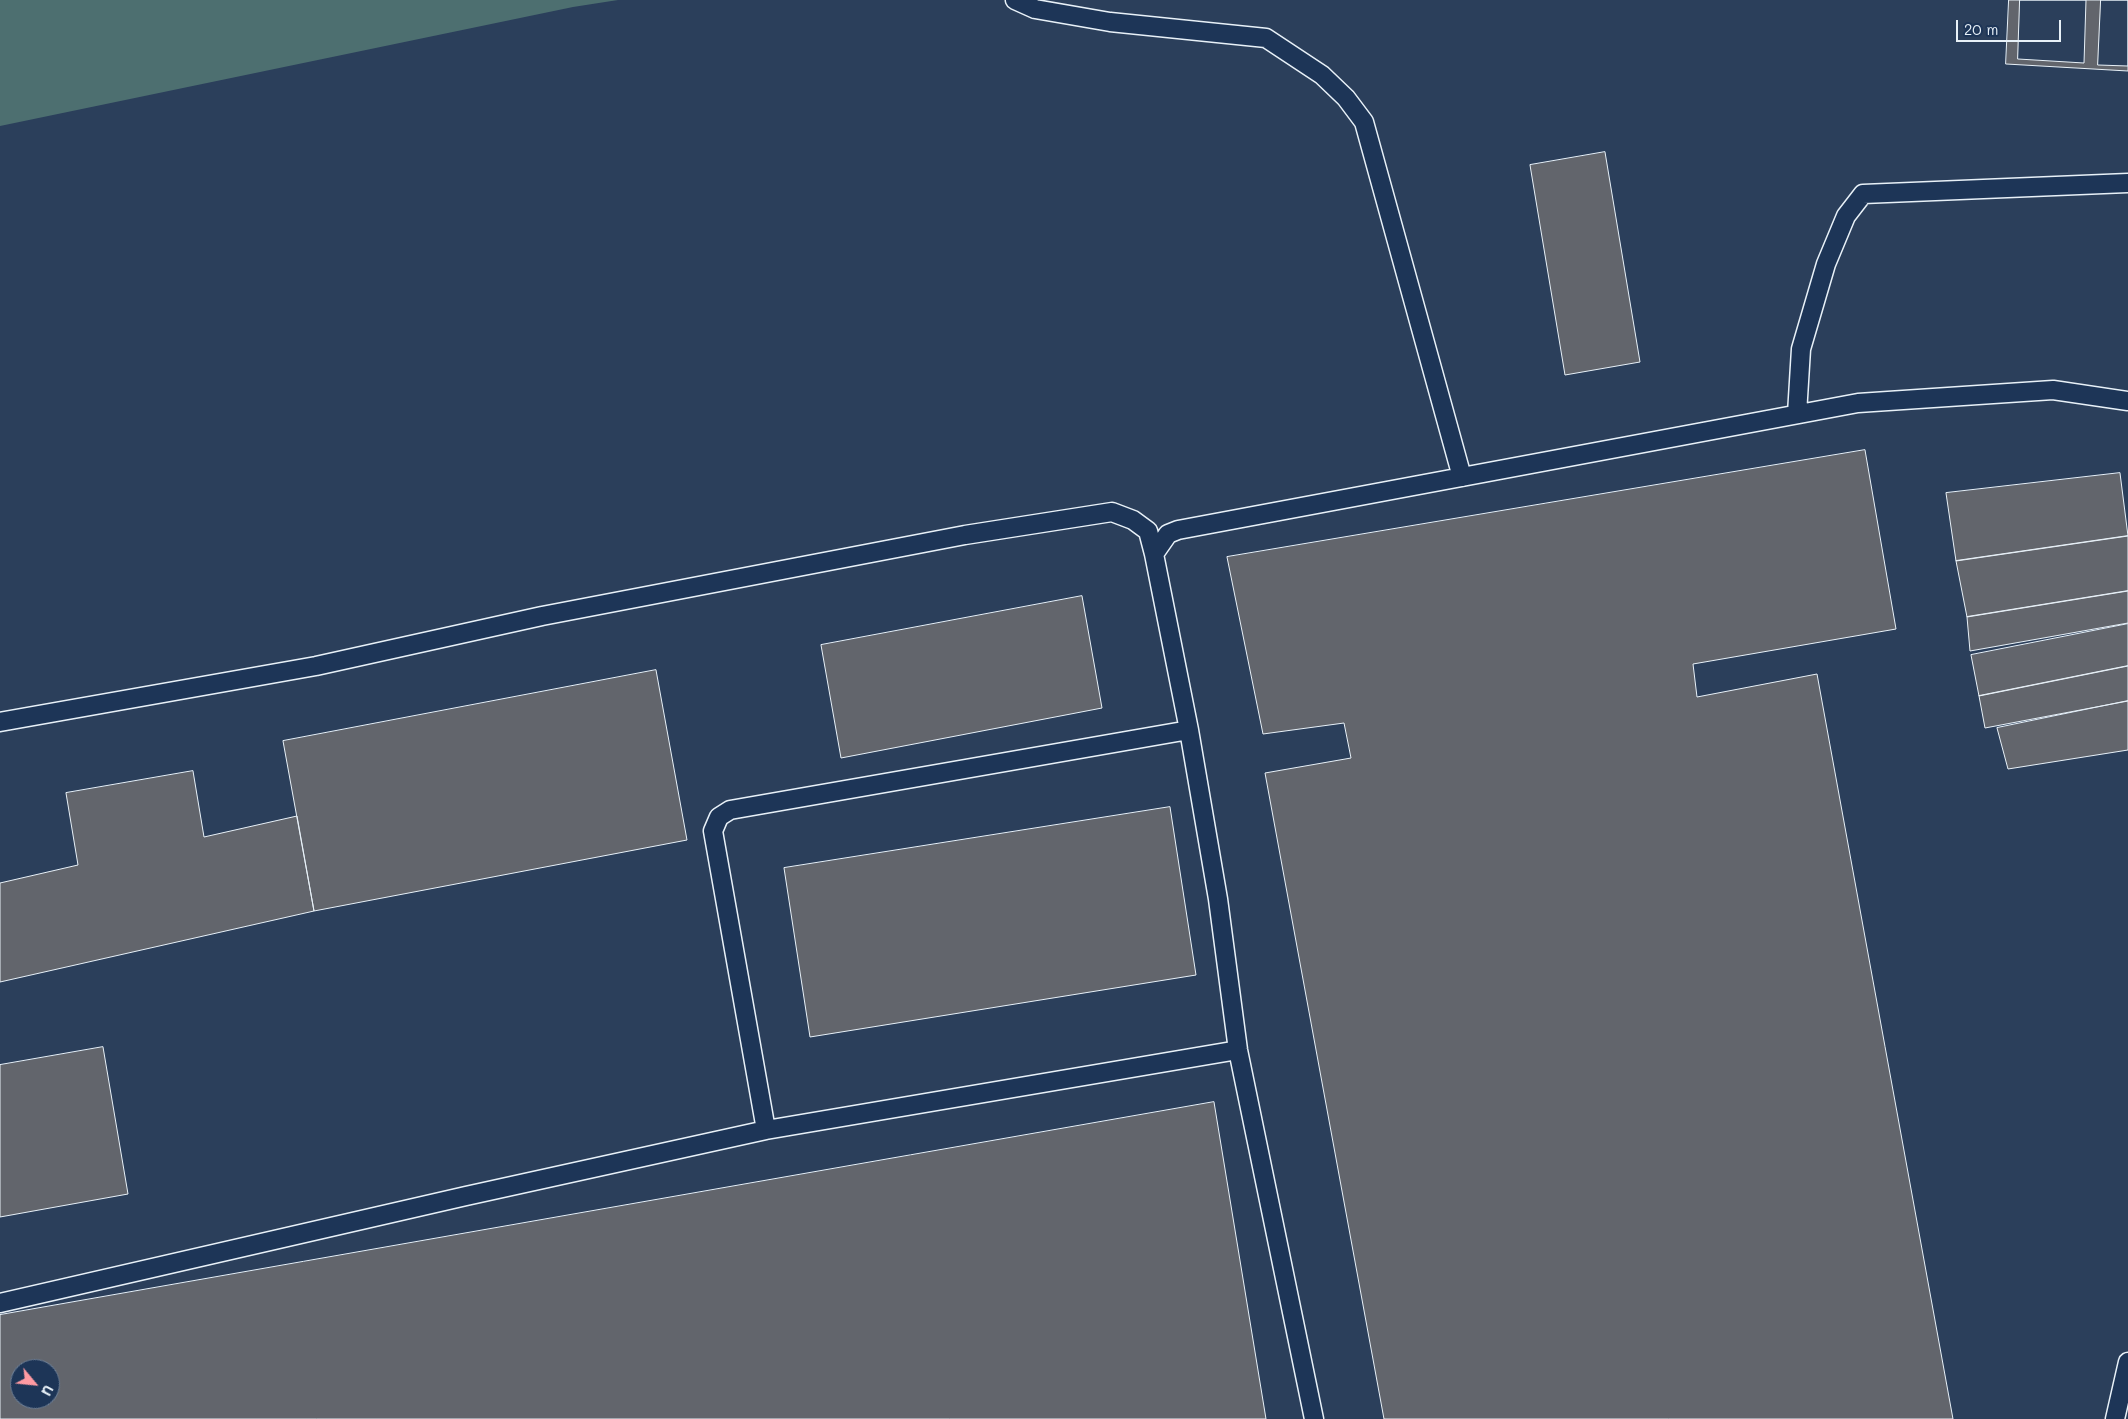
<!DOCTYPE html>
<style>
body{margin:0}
#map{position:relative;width:2128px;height:1419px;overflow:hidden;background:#2b3f5b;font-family:Mali,sans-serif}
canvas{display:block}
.north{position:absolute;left:10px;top:1359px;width:50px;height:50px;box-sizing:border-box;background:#1d3557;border:1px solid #6e8097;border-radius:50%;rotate:118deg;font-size:14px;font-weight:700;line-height:20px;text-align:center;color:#e8f1f8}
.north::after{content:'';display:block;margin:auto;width:18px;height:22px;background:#ff9aa2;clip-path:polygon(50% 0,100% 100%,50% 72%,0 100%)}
.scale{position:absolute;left:1956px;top:20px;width:105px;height:22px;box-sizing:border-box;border:2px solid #e8f1f8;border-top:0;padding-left:6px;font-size:15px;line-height:18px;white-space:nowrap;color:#e8f1f8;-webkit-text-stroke:4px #1d3557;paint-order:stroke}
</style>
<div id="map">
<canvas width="2128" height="1419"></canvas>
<div class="north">U</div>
<div class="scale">20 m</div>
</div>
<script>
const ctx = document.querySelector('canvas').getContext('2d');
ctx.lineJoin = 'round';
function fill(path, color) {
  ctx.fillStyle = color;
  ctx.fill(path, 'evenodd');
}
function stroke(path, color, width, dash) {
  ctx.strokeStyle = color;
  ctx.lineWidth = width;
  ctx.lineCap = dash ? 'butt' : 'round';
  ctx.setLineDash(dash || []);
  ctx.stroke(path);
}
fill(new Path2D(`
 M0 0H618L573 7 0 126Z`), '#4d6f70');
const building = new Path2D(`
 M2009 0H2128V71L2006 64Z
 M2020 0H2086L2084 63 2018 59Z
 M2101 0H2128V66L2098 65Z
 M1605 152 1640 362 1565 375 1530 165Z
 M1865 450 1896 629 1693 664 1697 697 1817 674 1953 1419H1384L1265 773 1351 758 1344 723 1263 734 1227 557Z
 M2120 473 2128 536 1956 561 1946 493Z
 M2128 536V591L1967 617 1956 561Z
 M2128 591V623L1970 651 1967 617Z
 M1082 596 1102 708 841 758 821 645Z
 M2128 624V666L1979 696 1971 655Z
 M2128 666V701L1985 728 1979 696Z
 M656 670 687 840 314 911 283 741Z
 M2128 701V750L2008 769 1997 728Z
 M193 771 204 837 297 816 314 911 0 982V883L78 865 66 793Z
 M1170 807 1196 975 810 1037 784 868Z
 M103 1047 128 1194 0 1217V1065Z
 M1214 1102 1266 1419H0V1315ZM20 1369H50V1399H20Z`);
fill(building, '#62656c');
stroke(building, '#e8f1f8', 1);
const service = new Path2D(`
 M1015 0 1035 9 1110 22 1266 38 1322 75 1346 98 1364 122 1462 477
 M1797 414 1801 349 1826 264 1846 216 1863 194 2128 183
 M0 722 316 666 542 616 965 535 1112 512 1133 520 1148 531 1154 554
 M766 1130 713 831 719 817 730 810 1189 730
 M0 1303 466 1196 766 1130 1238 1050
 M1314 1419 1238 1050 1218 899 1189 730 1154 554 1168 534 1178 530 1858 403 2053 390 2128 401
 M2115 1419 2128 1362`);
stroke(service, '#e8f1f8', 21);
stroke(service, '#1d3557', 18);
</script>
